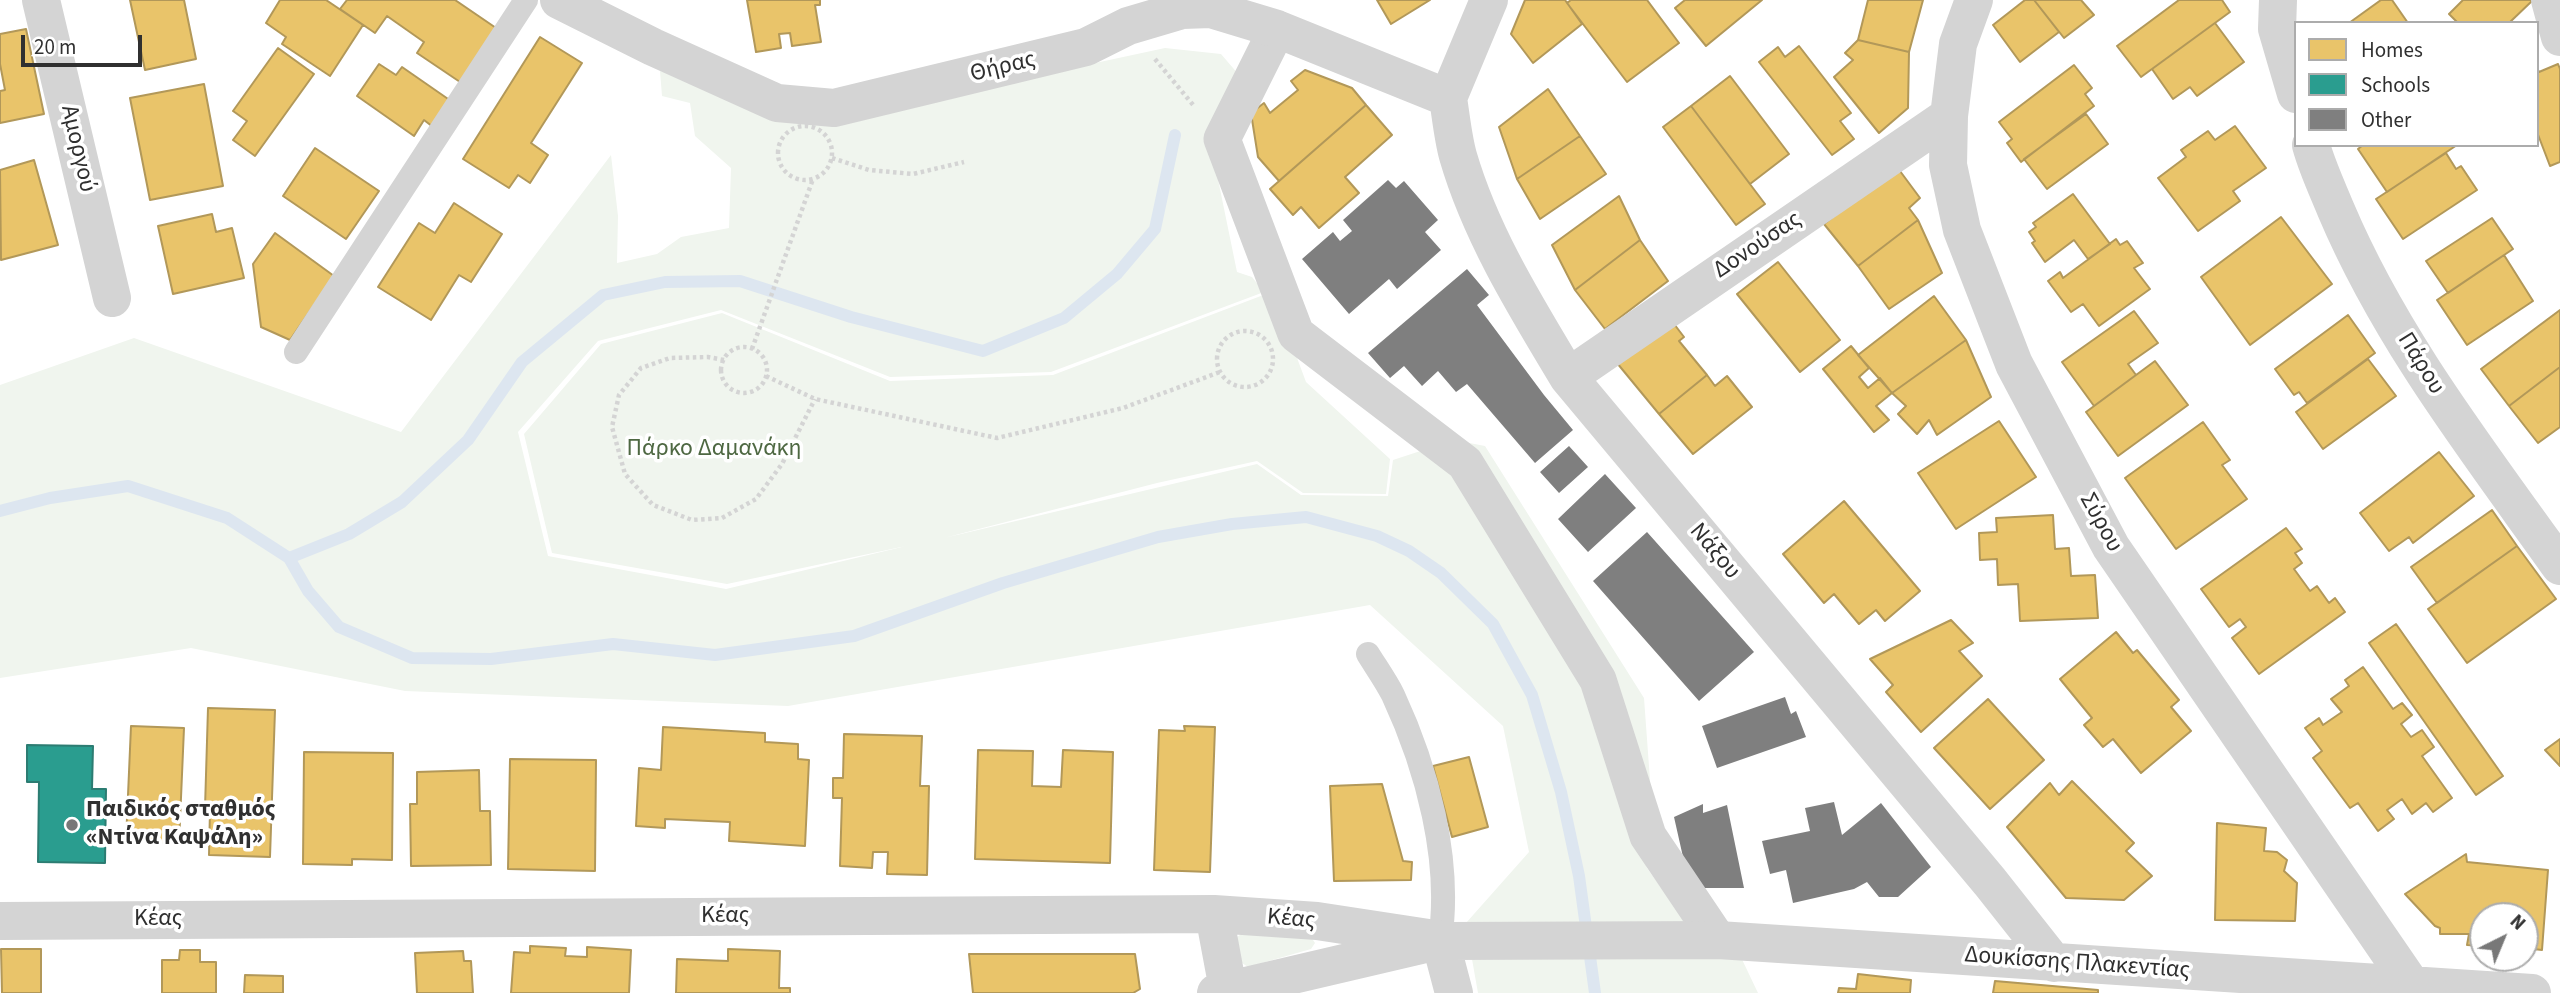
<!DOCTYPE html>
<meta charset="utf-8">
<style>
body{margin:0}
#map{position:relative;width:2560px;height:993px;overflow:hidden;background:#fff;font-family:"Source Sans 3",sans-serif}
canvas{display:block}
.legend{position:absolute;left:2294px;top:21px;width:245px;height:126px;box-sizing:border-box;background:#fff;border:2px solid #acacac;margin:0;padding:9px 12px;list-style:none;font-size:21px;color:#303030}
.legend li{display:flex;align-items:center;gap:14px;height:35px}
.legend b{width:35px;border:2px solid #acacac}
.north{position:absolute;left:2469px;top:902px;width:70px;height:70px;box-sizing:border-box;background:#fff;border:2px solid #acacac;border-radius:50%;rotate:43deg;font-size:19px;font-weight:700;line-height:28px;text-align:center;color:#303030}
.north::after{content:'';display:block;margin:auto;width:24px;height:32px;background:#787878;clip-path:polygon(50% 0,100% 100%,50% 72%,0 100%)}
.scale{position:absolute;left:21px;top:35px;width:121px;height:32px;box-sizing:border-box;border:4px solid #303030;border-top:0;padding-left:9px;font-size:21px;line-height:24px;white-space:nowrap;color:#303030;-webkit-text-stroke:5px #fff;paint-order:stroke}
</style>
<div id="map">
<canvas width="2560" height="993"></canvas>
<ul class="legend">
<li><b style="height:19px;background:#e9c46a"></b>Homes</li>
<li><b style="height:19px;background:#2a9d8f"></b>Schools</li>
<li><b style="height:19px;background:#7f7f7f"></b>Other</li>
</ul>
<div class="north">N</div>
<div class="scale">20 m</div>
</div>
<script>
const ctx = document.querySelector('canvas').getContext('2d');
ctx.lineJoin = 'round';
function fill(path, color) {
  ctx.fillStyle = color;
  ctx.fill(path, 'evenodd');
}
function stroke(path, color, width, dash) {
  ctx.strokeStyle = color;
  ctx.lineWidth = width;
  ctx.lineCap = dash ? 'butt' : 'round';
  ctx.setLineDash(dash || []);
  ctx.stroke(path);
}
function write(font, color, halo, rows, align = 'center') {
  ctx.font = font + ' "Source Sans 3",sans-serif';
  ctx.lineWidth = 7;
  ctx.setLineDash([]);
  ctx.textBaseline = 'middle';
  ctx.strokeStyle = halo;
  ctx.fillStyle = color;
  for (const [text, x, y, turn = 0] of rows) {
    ctx.save();
    ctx.translate(x, y);
    ctx.rotate((+turn || 0) * Math.PI / 180);
    ctx.textAlign = isNaN(turn) ? turn : align;
    if (halo) ctx.strokeText(text, 0, 0);
    ctx.fillText(text, 0, 0);
    ctx.restore();
  }
}
fill(new Path2D(`
 M1165 48 1221 54 1245 82 1212 150 1237 272 1252 277 1264 292 1051 372 890 377 721 310 598 341 518 432 548 556 726 589 906 546 727 584 552 553 524 434 601 344 722 313 890 381 1053 375 1266 294 1290 339 1306 382 1390 459 1386 494 1303 493 1257 461 1157 483 944 538 1257 464 1301 495 1388 496 1393 460 1454 440 1485 446 1644 698 1653 821 1634 835 1647 868 1686 923H1466L1529 852 1503 726 1370 605 788 706 405 691 191 648 0 678V385L134 338 401 432 611 155 618 216 617 263 657 254 681 237 729 228 731 168 695 136 690 103 662 96 660 71 835 119Z
 M1243 933 1311 937 1315 943 1311 949 1248 967 1242 963 1237 937Z
 M1470 948 1738 951 1758 993H1478Z`), '#f0f5ee');
const homes = new Path2D(`
 M130 0H184L196 59 145 70Z
 M280 0H326L363 25 330 76 282 44 286 37 266 23Z
 M347 0H455L499 30 463 84 417 53 424 42 387 16 375 33 340 9Z
 M747 0H820V5H815L821 42 792 46 790 33 779 34 781 48 756 52Z
 M1377 0H1430L1391 24Z
 M1525 0H1565L1582 24 1533 63 1511 34Z
 M1571 0H1647L1679 43 1627 82 1567 3Z
 M1685 0H1762L1706 46 1675 8Z
 M1868 0H1923L1909 52 1858 40Z
 M2025 0H2034L2059 32 2020 62 1993 25Z
 M2034 0H2081L2094 15 2064 38Z
 M2179 0H2222L2230 12 2141 77 2117 46Z
 M2381 0H2392L2408 23H2349Z
 M2463 0H2533L2509 23H2458L2449 14Z
 M2215 23 2244 62 2197 96 2190 87 2173 99 2152 69Z
 M26 29 44 114 0 123V91L5 90 0 64V34Z
 M540 37 582 63 531 143 548 155 530 183 518 175 509 188 463 159Z
 M1858 40 1909 52 1908 108 1879 133 1834 77 1853 60 1845 53Z
 M1799 46 1851 113 1840 121 1854 139 1832 155 1759 62 1778 47 1785 57Z
 M278 48 314 74 255 156 233 140 247 121 233 111Z
 M379 64 396 75 402 67 451 101 433 127 424 120 414 136 357 96Z
 M2558 64 2560 69V162L2550 166 2537 132V68L2539 72Z
 M2074 65 2092 88 2085 94 2094 106 2021 162 2007 143 2012 139 1999 122Z
 M1305 70 1352 88 1366 105 1279 181 1258 157 1251 113 1264 103 1270 113 1298 90 1291 81Z
 M1730 76 1789 154 1750 184 1691 106Z
 M204 84 223 186 150 200 130 98Z
 M1548 89 1580 136 1517 179 1499 127Z
 M1366 105 1392 135 1345 177 1359 193 1319 228 1301 207 1293 215 1270 189Z
 M1691 106 1765 204 1736 225 1663 127Z
 M2086 114 2108 144 2047 189 2024 159Z
 M2235 126 2266 168 2233 191 2240 201 2198 231 2158 178 2186 157 2181 150 2208 131 2215 140Z
 M1580 136 1606 174 1540 219 1517 179Z
 M2363 145H2457L2387 192 2358 149Z
 M315 148 379 191 346 239 283 196Z
 M2446 153 2456 169 2461 166 2477 190 2403 239 2376 199Z
 M34 160 58 245 1 260 0 170Z
 M1897 167 1920 198 1909 208 1918 220 1858 266 1824 224Z
 M2073 194 2110 244 2088 259 2074 240 2045 262 2032 243 2035 241 2029 232 2036 227 2033 223Z
 M1619 196 1640 240 1575 290 1552 245Z
 M454 203 502 234 471 282 459 275 431 320 378 287 419 223 435 233Z
 M212 214 216 232 232 228 244 278 173 294 158 226Z
 M2281 217 2332 284 2250 345 2201 277Z
 M2492 218 2513 249 2448 293 2426 261Z
 M1918 220 1942 273 1889 309 1858 266Z
 M275 233 334 276 290 340 261 327 253 264Z
 M2116 239 2120 245 2127 241 2143 263 2134 268 2150 289 2099 326 2083 304 2071 312 2048 281 2060 272 2063 278Z
 M1640 240 1668 281 1605 329 1575 290Z
 M2504 255 2533 301 2467 345 2437 300Z
 M1778 262 1840 340 1800 372 1737 294Z
 M1934 296 1966 340 1892 393 1858 355Z
 M2560 310V367L2509 406 2481 369Z
 M2134 311 2158 343 2128 364 2136 375 2094 406 2062 362Z
 M2348 315 2375 353 2307 403 2299 392 2294 395 2275 369Z
 M1671 320 1684 337 1679 341 1707 375 1659 414 1617 363Z
 M1966 340 1991 397 1937 435 1929 420 1917 434 1898 414 1906 406 1892 393Z
 M1851 346 1869 368 1859 377 1868 388 1880 378 1892 393 1876 406 1889 420 1874 432 1823 369Z
 M2368 359 2396 396 2323 449 2296 412Z
 M2155 361 2188 405 2118 456 2086 412Z
 M2560 367V427L2538 443 2509 406Z
 M1707 375 1715 386 1727 376 1752 407 1693 454 1659 414Z
 M1999 421 2036 477 1956 529 1918 473Z
 M2203 422 2230 460 2222 465 2247 499 2176 549 2125 478Z
 M2439 452 2474 496 2413 543 2409 537 2389 551 2360 513Z
 M1844 501 1920 591 1885 621 1876 610 1859 624 1834 594 1824 603 1783 554Z
 M2492 510 2517 546 2437 603 2411 567Z
 M2053 515 2055 549 2069 548 2071 576 2095 575 2098 618 2020 621 2018 584 1998 585 1997 559 1980 560 1979 533 1997 532 1996 518Z
 M2286 528 2302 549 2295 553 2302 563 2294 569 2310 591 2317 586 2329 603 2335 598 2345 612 2259 674 2232 638 2246 627 2240 619 2229 627 2201 589Z
 M2517 546 2556 599 2467 663 2428 609Z
 M1951 620 1973 643 1959 651 1982 676 1921 732 1886 692 1893 685 1870 659Z
 M2396 624 2503 776 2476 795 2369 643Z
 M2116 632 2133 653 2137 650 2179 700 2171 707 2191 731 2141 773 2113 739 2103 747 2084 725 2092 718 2060 679Z
 M2363 667 2393 709 2402 703 2412 715 2401 724 2411 737 2422 730 2434 747 2422 756 2452 798 2433 812 2426 803 2412 814 2402 799 2387 810 2394 819 2378 831 2358 803 2350 808 2313 758 2322 751 2305 728 2319 718 2323 725 2342 712 2331 699 2349 686 2345 680Z
 M1988 699 2044 760 1990 809 1934 748Z
 M208 708 275 710 270 857 209 855 210 809 205 808Z
 M131 726 184 728 179 844 126 841Z
 M1184 726 1215 727 1210 872 1154 870 1159 730 1185 731Z
 M663 727 765 733V742L798 744V759L809 760 805 846 729 841 730 822 665 819V828L636 826 639 768 661 770Z
 M844 734 922 736 920 786H929L927 875 887 874 888 852H873L872 868 840 866 842 798H833V778H843Z
 M2560 739V766L2545 750Z
 M978 750 1033 751 1032 786 1061 787 1063 750 1113 752 1110 863 975 859Z
 M304 752 393 753 392 860 352 859V865L303 864Z
 M1469 757 1488 827 1452 837 1433 766Z
 M510 759 596 760 595 871 508 869Z
 M479 770 480 811H490L491 865 411 866 410 804H417V772Z
 M2072 781 2134 843 2126 851 2152 876 2124 900 2066 898 2007 827 2050 783 2059 795Z
 M1382 784 1403 861 1412 862 1411 880 1334 881 1330 786Z
 M2217 823 2266 828 2264 851 2277 852 2287 860 2284 871 2297 883 2295 921 2215 920Z
 M2466 854 2467 862 2548 870 2542 950 2525 948V916H2483V946L2467 945 2469 934H2440V928L2435 926 2405 894Z
 M530 946 566 948 565 956 587 957V947L631 950 629 993H511L514 952 530 953Z
 M1 949H41V993H2Z
 M728 949 780 951 779 988H790V993H676L677 959 728 961Z
 M180 950H200V962H216V993H162V960H179Z
 M463 951 464 961H471L473 993H417L415 953Z
 M969 954H1135L1140 989 1133 993H973Z
 M1858 974 1911 980 1910 993H1838L1839 988 1856 989Z
 M245 975 283 976V993H244Z
 M1995 981 2098 990V993H1993Z`);
fill(homes, '#e9c46a');
stroke(homes, '#b29859', 2);
const schools = new Path2D(`
 M27 745 93 746 92 789H106L105 863 38 862 39 782H27Z`);
fill(schools, '#2a9d8f');
stroke(schools, '#2c7c72', 2);
stroke(new Path2D(`
 M0 511 50 498 128 486 227 518 289 558 308 591 339 627 412 658 491 659 613 644 715 655 854 636 1003 583 1158 537 1232 524 1306 517 1377 536 1409 551 1441 573 1493 624 1532 695 1561 792 1579 876 1595 993
 M289 558 349 534 402 502 468 440 522 362 603 295 665 282 740 281 851 317 983 351 1064 318 1117 274 1155 229 1175 135`), '#dde6f0', 12);
fill(new Path2D(`
 M1388 180 1396 188 1404 181 1438 220 1425 232 1441 250 1397 289 1389 279 1349 314 1302 259 1333 232 1340 241 1352 231 1343 220Z
 M1467 269 1489 295 1477 305 1544 395 1573 430 1535 463 1467 384 1456 392 1438 371 1422 386 1404 366 1390 378 1368 353Z
 M1569 446 1588 467 1559 493 1540 472Z
 M1605 474 1636 508 1588 552 1558 519Z
 M1647 532 1754 652 1699 701 1593 581Z
 M1785 697 1791 714 1796 711 1806 737 1717 768 1702 726Z
 M1834 802 1842 835 1881 803 1931 867 1898 897H1879L1867 882 1854 889 1793 903 1786 870 1770 874 1762 841 1810 831 1805 808Z
 M1703 804V813L1727 805 1744 888H1690L1674 817Z`), '#7f7f7f');
stroke(new Path2D(`
 M1155 59 1194 106
 M778 153a27 27 0 1 1 54 0a27 27 0 1 1-54 0Z
 M832 158 869 170 913 174 964 162
 M1217 359a28 28 0 1 1 56 0a28 28 0 1 1-56 0Z
 M721 370a23 23 0 1 1 46 0a23 23 0 1 1-46 0Z
 M752 349 813 179
 M724 360 708 357 670 358 641 368 619 395 612 427 625 474 653 505 692 520 722 518 756 499 782 464 815 399
 M766 376 815 399 997 438 1123 408 1220 372`), '#d4d4d4', 4.5, [3.5, 3.5]);
stroke(new Path2D(`
 M296 352 526 0
 M1368 654C1376 667 1386 681 1393 695 1427 768 1452 860 1440 940`), '#d4d4d4', 24);
stroke(new Path2D(`
 M1277 29 1222 139 1296 334 1465 463 1598 680 1648 836 1718 940`), '#d4d4d4', 37);
stroke(new Path2D(`
 M41 0 112 298
 M559 0 653 47 777 103 834 108 1086 47 1128 26 1182 10 1211 9 1277 29 1448 98
 M1974 0 1958 44 1949 116 1948 165 1962 230 2014 364 2111 547 2417 993
 M2278 0 2277 29 2296 94
 M2550 0 2560 37
 M1448 98C1451 117 1453 138 1458 156 1481 235 1526 307 1568 377L1990 882 2054 963
 M1448 98 1489 0
 M2311 145C2317 167 2327 188 2336 210 2391 340 2479 452 2560 566
 M1568 377 1949 116
 M1214 914 1228 989
 M0 921 1214 914 1317 921 1448 941 1718 940 2532 993
 M1440 940 1454 993
 M1216 993 1421 945`), '#d4d4d4', 38);
for (const [x, y, r, color] of [
 [72,825,7,"#787878"]
]) {
  const dot = new Path2D();
  dot.arc(x, y, r, 0, 2 * Math.PI);
  ctx.fillStyle = color;
  ctx.fill(dot);
  stroke(dot, '#fff', 2.5);
}
write('24px', '#303030', '#fff', [
 ["Θήρας",1003,68,-14],
 ["Αμοργού",77,149,77],
 ["Δονούσας",1758,246,-34],
 ["Πάρου",2420,364,58],
 ["Σύρου",2100,523,61],
 ["Νάξου",1714,552,50],
 ["Κέας",725,917],
 ["Κέας",158,920],
 ["Κέας",1291,920,5],
 ["Δουκίσσης Πλακεντίας",2077,964,4]
]);
write('24px', '#4e6842', '#fff', [
 ["Πάρκο Δαμανάκη",714,450]
]);
write('bold 24px', '#303030', '#fff', [
 ["Παιδικός σταθμός",86,811],
 ["«Ντίνα Καψάλη»",86,839]
], 'left');
</script>
